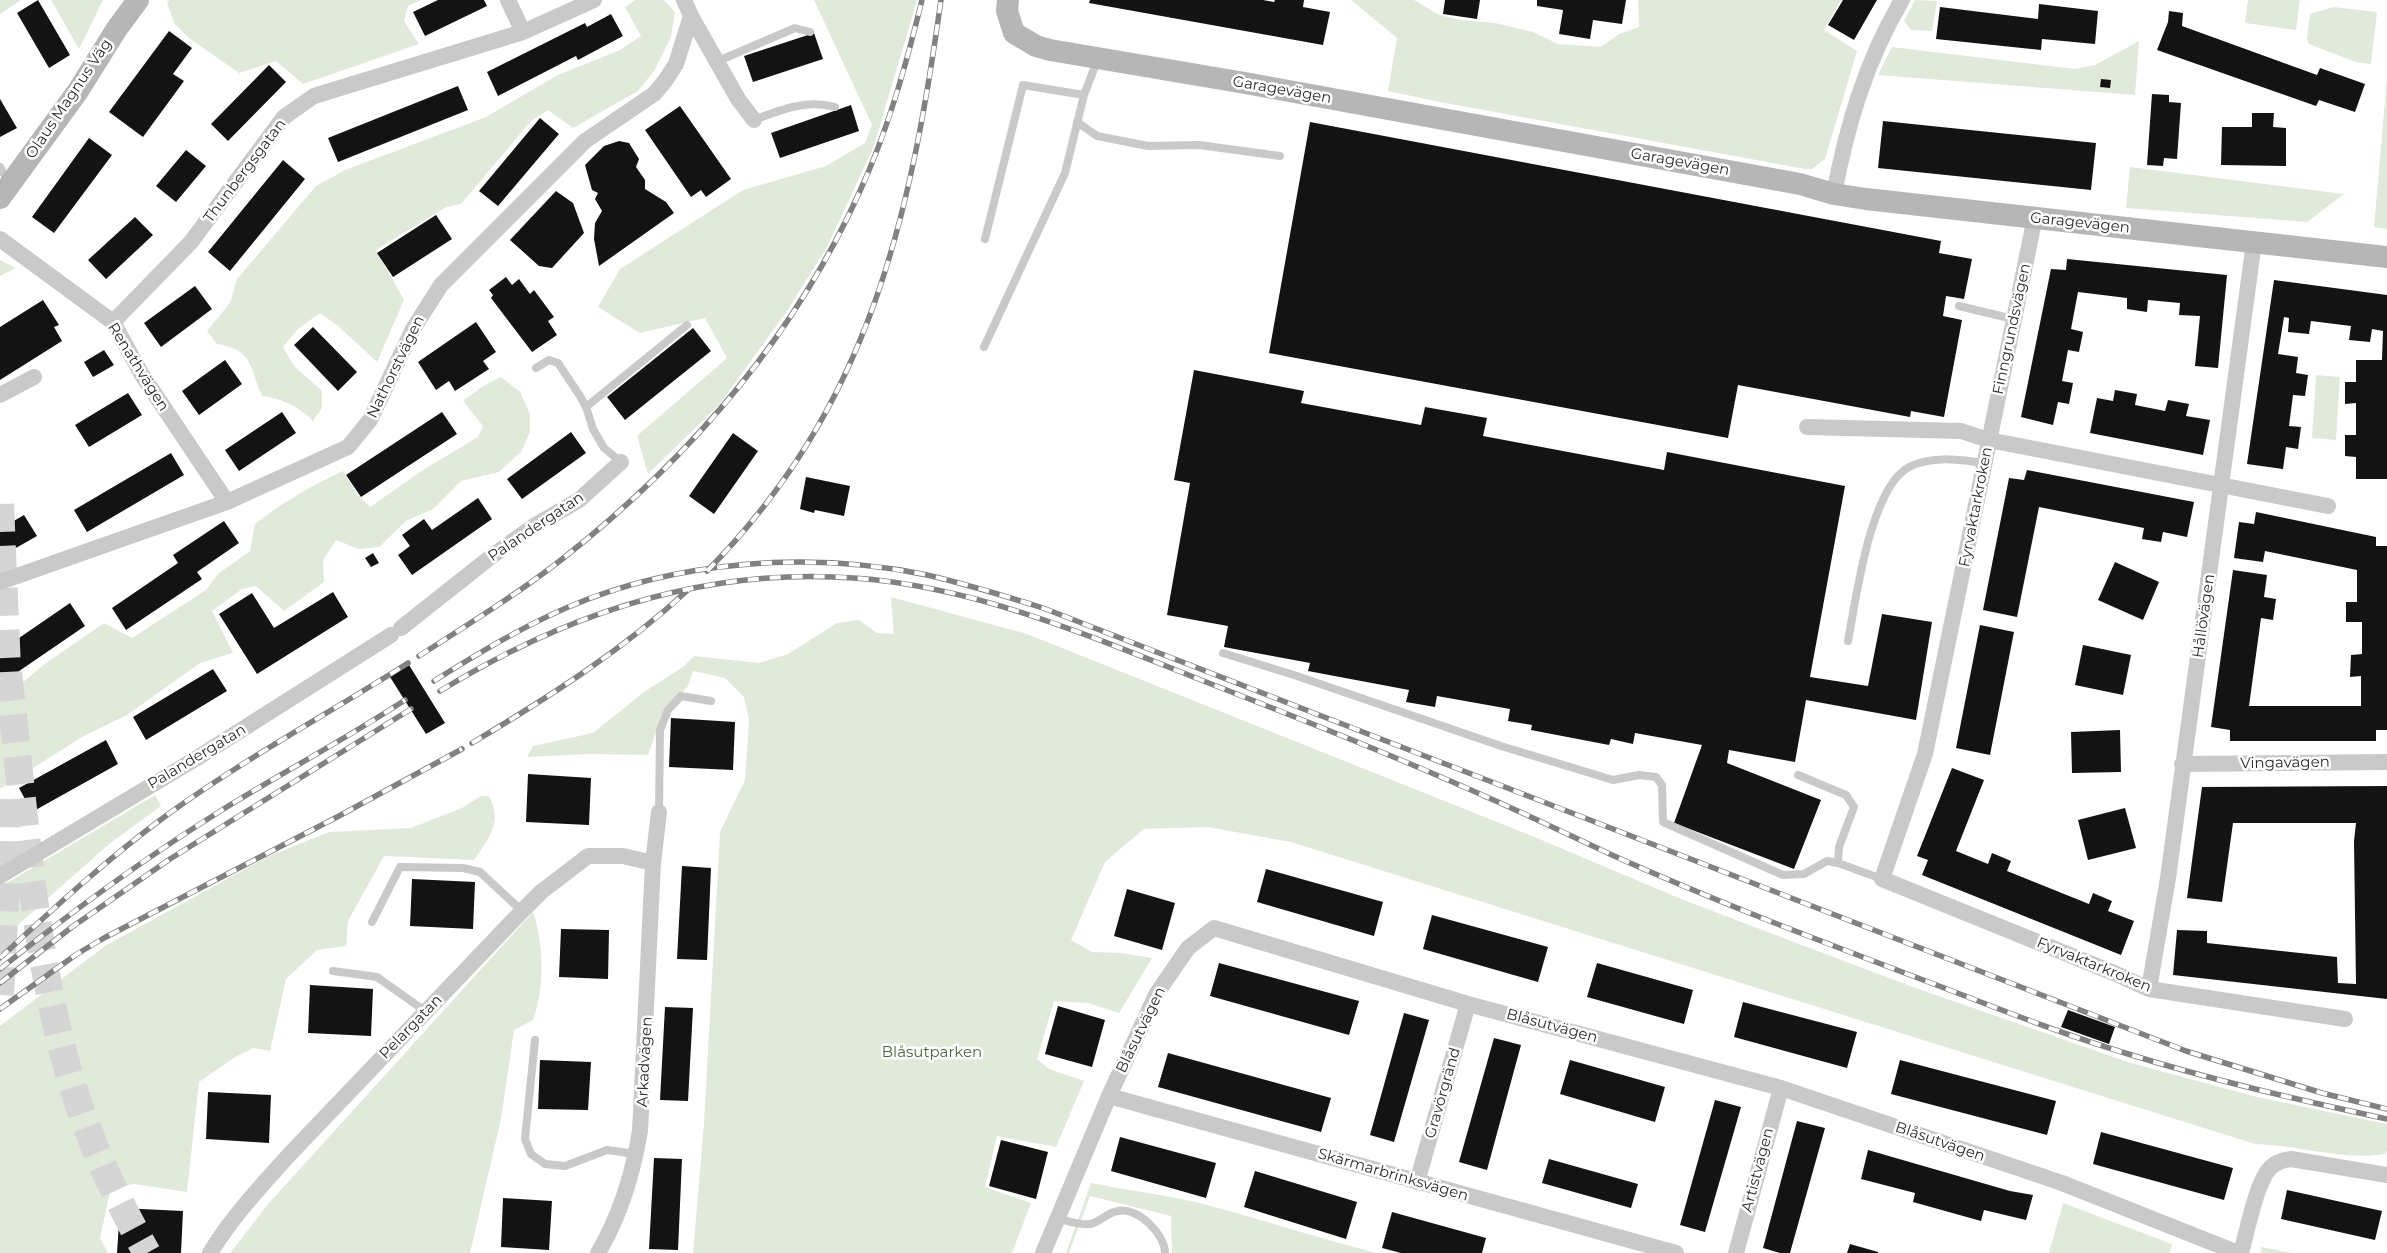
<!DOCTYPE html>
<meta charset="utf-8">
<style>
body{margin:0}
canvas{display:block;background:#fff}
</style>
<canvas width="2387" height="1253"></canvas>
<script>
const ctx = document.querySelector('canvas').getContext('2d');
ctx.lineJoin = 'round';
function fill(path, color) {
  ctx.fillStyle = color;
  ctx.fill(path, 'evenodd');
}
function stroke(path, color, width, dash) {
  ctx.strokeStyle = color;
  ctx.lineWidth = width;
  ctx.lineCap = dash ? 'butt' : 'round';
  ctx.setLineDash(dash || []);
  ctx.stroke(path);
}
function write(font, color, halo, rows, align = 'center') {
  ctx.font = font + ' Montserrat,sans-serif';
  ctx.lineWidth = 5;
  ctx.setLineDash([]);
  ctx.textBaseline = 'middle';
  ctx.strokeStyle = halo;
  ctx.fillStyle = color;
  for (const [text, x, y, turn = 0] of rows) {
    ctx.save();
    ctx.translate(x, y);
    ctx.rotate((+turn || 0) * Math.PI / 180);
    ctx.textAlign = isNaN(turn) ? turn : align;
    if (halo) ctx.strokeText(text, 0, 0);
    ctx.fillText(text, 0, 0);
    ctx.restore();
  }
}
fill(new Path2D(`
 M0 0H21L0 14Z
 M51 0H103L79 49Z
 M169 0H421L408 6 404 21 419 44 303 84 276 61 239 73 189 38 174 23 167 2Z
 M635 0H664L675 12 671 37 654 71 638 91 573 128 548 110 531 121 461 204 446 207 376 250 404 300 377 362 338 326 320 313 298 329 283 347 294 366 322 391V408L313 421C298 406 283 399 262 396 249 367 254 350 217 344L207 331 230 303 237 279 316 186 345 170 486 117 558 75 620 50 641 36 625 7Z
 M814 0H917L874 146 827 247 787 311 719 405 648 474 637 436 727 358 705 318 640 333 598 307 620 269 743 190 826 166 865 143 872 125Z
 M1351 0H1414L1439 15 1462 20 1495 23 1533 32 1558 44 1601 47 1619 34 1639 27 1638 0H1841L1824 30 1857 51 1825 159 1812 169H1805L1435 101 1388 91 1397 38Z
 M1915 0 1937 1 1932 31 1911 30 1904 21Z
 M2248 0H2300L2296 30 2245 23Z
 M2333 7 2377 12 2371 64 2356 62 2309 44 2307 39 2310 14Z
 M2139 41 2135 95 1878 75 1892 47 2075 69 2095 65Z
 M2387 78V229L2374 227Z
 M2130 167 2344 194 2307 222 2126 208Z
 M0 260 16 268 0 276Z
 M2316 375 2340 377 2336 440 2312 438Z
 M501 377 520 392 530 414V432L521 452 499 472 461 481 433 509 406 521 379 547 359 549 336 540 323 560 324 582 284 611 256 586 242 589 212 611 233 653 200 663 127 715 82 737 0 789V702L42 666 104 623 132 638 206 590 218 574 250 551 255 524C283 502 311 486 343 471L357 494 370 507 423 470 478 437 483 426 463 401 483 386Z
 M891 597 1027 634 1532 836 1686 901 1910 986 2131 1063 2257 1097 2387 1124V1151L2385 1154C2342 1161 2299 1145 2255 1144L1291 842 1208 827 1144 829 1105 862 1071 940 1092 952 1121 953 1152 958 1119 1013 1088 1003 1054 1001 1037 1059 1049 1069 1084 1081 1056 1147 997 1136 985 1187 1031 1203 1012 1253H693L704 1123 720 832 745 780 749 720 744 697 725 678 693 671 688 686 662 716 648 755 590 754 527 757 533 746 593 733 644 692 683 667 694 656 759 663 788 654 837 623 859 620 877 633 894 634Z
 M155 795 161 806 109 844 0 941V887Z
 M481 796H489C503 822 489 838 474 860L384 856 348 921 346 946 317 950 286 979 270 1051 254 1048 235 1057 199 1082 187 1192 134 1184 111 1188 100 1238 108 1253H0V1026L105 946 267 857 329 832 411 828 462 808Z
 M533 912C544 945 545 988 533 1020L514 1030 501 1119 470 1253H230L269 1203Z
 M1091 1183C1130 1191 1169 1195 1207 1205 1264 1220 1320 1239 1377 1253H1172L1171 1216 1090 1196 1069 1253H1066Z
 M2063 1203 2172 1244 2170 1253H2049Z
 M2262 1247 2292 1253H2260Z`), '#e1eada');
fill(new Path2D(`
 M38 0 70 55 49 68 17 13Z
 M438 0H484L487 6 425 36 413 12Z
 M1090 0H1263L1274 2 1275 0H1304L1303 7 1330 12 1323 45 1089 3Z
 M1445 0H1480L1477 19 1443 14Z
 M1537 0H1626L1622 24 1593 20 1590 39 1559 34 1563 10 1537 6Z
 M1843 0H1877L1854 40 1828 25Z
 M2039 4 2098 11 2095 44 2042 39 2041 50 1936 39 1940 7 2038 19Z
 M2169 11 2183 13 2182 26 2317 75 2320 68 2365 84 2355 112 2319 100 2316 106 2157 50 2168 22Z
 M611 14 623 36 578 60 576 56 498 96 487 72 585 23 587 27Z
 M169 31 192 48 173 74 184 81 143 137 109 112Z
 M814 33 823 59 753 82 744 56Z
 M269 65 286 82 228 141 211 124Z
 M2101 79 2111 80 2110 88 2100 87Z
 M458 86 468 110 338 162 328 138Z
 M2152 94 2169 95V102L2181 103 2177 159 2164 158 2163 166 2147 165Z
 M0 99 17 128 0 137Z
 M851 105 859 131 780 158 771 133Z
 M680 106 731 179 706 197 701 190 691 197 645 130Z
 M2252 113H2274L2273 127 2286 128V166L2221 165 2222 127H2252Z
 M540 118 559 134 498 206 479 191Z
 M1883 121 2096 143 2091 190 1878 168Z
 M1310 122 1941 241 1939 253 1972 259 1964 299 1946 296 1943 316 1962 320 1944 417 1911 411 1910 417 1738 385 1728 438 1269 353Z
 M89 138 112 155 54 233 32 217Z
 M619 141 629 143 639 159 636 167 645 180V189L666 202 674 213 599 266 594 239 595 223 602 211 595 199 598 193 592 190 585 165 604 146Z
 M186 150 206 166 176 202 156 186Z
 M283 160 305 179 230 271 208 252Z
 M556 191 573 203 584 233 552 268 539 266 510 240Z
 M436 215 452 239 393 277 377 253Z
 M135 217 153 235 106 279 88 260Z
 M2067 259 2227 275 2218 368 2195 366 2200 316 2179 315 2180 303 2148 300 2147 312 2127 309V298L2078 292 2071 329 2083 332 2079 352 2068 350 2062 381 2073 383 2069 404 2058 402 2053 425 2021 417 2051 269 2066 270Z
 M506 277 512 285 519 279 530 294 534 290 554 317 548 321 557 335 532 352 491 298 493 295 489 290Z
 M2274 280 2387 295V479H2356V457L2345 456V435H2356V403L2345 404V382H2356V360H2382L2383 331 2372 329 2370 342 2349 340 2351 326 2311 321 2309 334 2288 332 2289 318 2284 317 2278 354 2298 357 2296 373 2308 375 2305 396 2293 395 2289 426 2301 427 2298 449 2286 447 2283 469 2247 464Z
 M195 286 212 309 161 347 144 323Z
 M43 300 59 325 54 327 62 341 0 380V327Z
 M476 322 496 352 483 361 489 369 455 391 449 381 436 390 418 362Z
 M313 327 357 372 338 391 294 345Z
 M693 328 711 351 625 420 607 397Z
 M104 350 114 365 93 377 84 362Z
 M225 360 242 384 199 415 182 391Z
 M1194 370 1304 391 1301 403 1421 425 1425 407 1487 418 1483 436 1664 470 1667 452 1845 486 1810 677 1868 686 1882 614 1932 622 1916 720 1806 700 1795 762 1729 750 1727 763 1821 800 1794 869 1674 823 1702 745 1635 733 1633 744 1611 739 1609 745 1531 730 1532 725 1508 721 1510 709 1437 696 1435 707 1406 702 1409 690 1308 671 1310 663 1224 647 1228 626 1167 615 1190 483 1174 480Z
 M2115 390 2137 394 2135 405 2165 411 2168 400 2189 404 2186 416 2210 420 2203 455 2090 433 2097 398 2113 401Z
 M128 393 142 415 89 447 75 425Z
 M282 412 296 433 239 471 225 450Z
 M442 412 457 434 361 497 346 475Z
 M571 432 586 453 522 499 507 479Z
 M733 433 758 451 714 514 689 496Z
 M171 453 184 475 87 532 74 510Z
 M2027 470 2194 502 2187 537 2163 532 2161 542 2142 539 2144 528 2039 507 2017 617 1983 610 2009 478 2024 480Z
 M806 477 850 486 844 516 815 510 814 513 800 509Z
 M478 498 492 519 412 575 398 555 410 546 402 535 424 519 432 530Z
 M2256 512 2376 537V546H2387V730H2376V741H2230V730L2211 727 2233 570 2267 575 2264 597 2276 599 2273 620 2261 618 2249 706H2361V676L2350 677 2351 655 2362 654V622H2346V602H2357V570L2265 551 2263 562 2234 558 2239 522 2254 524Z
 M24 515 37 536 0 557V529Z
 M224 521 239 543 197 572 202 579 126 630 112 608 178 563 173 555Z
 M373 553 379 563 371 567 365 558Z
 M2115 562 2159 582 2143 620 2098 600Z
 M333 592 348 617 257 674 219 614 252 593 274 628Z
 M70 603 85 626 6 680 0 672V651Z
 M1980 625 2014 632 1990 755 1956 748Z
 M2083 645 2131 655 2123 695 2075 685Z
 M409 665 445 723 426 734 390 677Z
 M213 669 227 691 146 740 133 717Z
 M671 718 735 722 733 770 669 767Z
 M2120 730 2121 772 2072 773 2071 732Z
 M106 740 118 764 32 812 19 788Z
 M1952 768 1984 780 1956 851 1988 864 1992 853 2011 861 2007 871 2089 904 2093 893 2112 901 2108 911 2134 921 2121 955 1922 875 1928 860 1917 856Z
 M528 774 591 778 589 825 526 822Z
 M2387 786V999L2173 975 2177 930 2207 931V943L2337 957 2338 983 2356 984 2354 841 2356 823H2233L2222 902 2187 898 2202 787Z
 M2125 808 2136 848 2088 860 2078 820Z
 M682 866 711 868 707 960 677 959Z
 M1266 869 1383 902 1374 936 1257 902Z
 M412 879 475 882 473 929 410 926Z
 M1127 889 1175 903 1162 950 1114 936Z
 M1432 915 1548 947 1538 982 1423 949Z
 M561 929 609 930 608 979 559 977Z
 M1219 963 1359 1001 1349 1035 1210 996Z
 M1597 963 1693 990 1684 1024 1587 997Z
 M310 985 373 989 371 1036 308 1033Z
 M1743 1002 1857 1032 1847 1068 1734 1037Z
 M1058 1006 1105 1020 1092 1067 1045 1054Z
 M665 1007 693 1008 688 1101 660 1100Z
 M2068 1010 2115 1027 2109 1044 2061 1027Z
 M1404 1013 1429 1020 1394 1142 1370 1135Z
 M1494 1038 1521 1045 1487 1170 1459 1162Z
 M1168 1053 1331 1098 1321 1132 1158 1087Z
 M540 1060 591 1062 588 1110 538 1109Z
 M1570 1060 1665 1087 1655 1122 1560 1094Z
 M1900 1060 2056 1101 2047 1135 1891 1094Z
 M208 1092 271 1095 269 1143 206 1139Z
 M1715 1100 1741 1107 1705 1232 1680 1225Z
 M1797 1121 1825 1128 1790 1253H1780L1763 1248Z
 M2101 1132 2233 1168 2224 1200 2093 1164Z
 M1120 1137 1216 1163 1206 1198 1111 1171Z
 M1001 1140 1048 1152 1036 1199 989 1186Z
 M1868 1150 2010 1191 2033 1195 2026 1220 1984 1210 1981 1221 1913 1202 1915 1193 1861 1179Z
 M654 1158 682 1159 678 1250 649 1249Z
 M1549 1159 1638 1184 1631 1208 1542 1183Z
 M1255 1171 1357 1202 1346 1239 1244 1207Z
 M2287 1190 2382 1211 2375 1240 2281 1219Z
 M503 1198 552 1201 549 1250 501 1247Z
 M120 1208 183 1211 181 1253H117Z
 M1392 1212 1486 1238 1482 1253H1401L1382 1248Z
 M1850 1244 1878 1252V1253H1847Z`), '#131313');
stroke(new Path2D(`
 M0 504 8 692
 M8 673C24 805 32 942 68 1070 86 1134 114 1195 147 1253
 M0 995 5 902 7 785`), '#d5d5d5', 28, [28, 14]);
stroke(new Path2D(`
 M718 61 795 28 810 32
 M754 120C780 110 807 99 835 107
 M1077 122 1097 136 1148 146 1199 145 1280 156
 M0 167 9 183
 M985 239 1023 85 1084 95 1097 61
 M1959 306 2013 319
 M984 347 1065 173 1084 95
 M536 368 549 360 558 363 580 396 586 407 593 429 604 448 621 462
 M586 407 687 325
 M1848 641C1856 599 1870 488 1909 467 1932 455 1960 460 1984 463
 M1223 653 1294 675 1501 746 1613 780 1639 775 1656 777 1662 785 1663 822 1783 875 1804 874 1827 861 1838 863
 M1798 775 1846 795 1854 807 1839 847 1838 863 1882 879
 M659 812 660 730 668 710 681 696 711 701
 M372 922 400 867 463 868 480 872 522 911
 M333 971 377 977 425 1011
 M535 1040 525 1139 531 1154 545 1164 565 1166 607 1150 636 1154
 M1056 1218C1065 1220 1082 1226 1090 1224 1100 1222 1108 1212 1118 1211 1138 1207 1165 1234 1165 1253`), '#c9c9c9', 8);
stroke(new Path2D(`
 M508 0 523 32
 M691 16 738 99 754 120
 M1834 194C1847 125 1866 61 1902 0
 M2035 217 1925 754 1882 879 2114 973 2149 989 2345 1019
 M0 239 113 322 142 375 227 502
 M113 322 191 242 284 117 314 96 523 32 594 0
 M0 395 34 377
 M1807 427 1961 431 1989 440 2328 506
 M0 582 227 502 348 447 370 420 413 329 441 285 585 141 654 94 665 81 676 64 691 16 684 0
 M401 628 492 556 534 526 579 500 621 462
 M2182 764 2387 762
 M653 863 659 812
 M0 876 197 758 391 635
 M2149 989 2168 878 2254 242
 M1109 1096 1676 1253
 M1417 1182 1468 1004
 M210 1253C232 1217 260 1187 288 1156L522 911 541 892 588 856H623L653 863 640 1131C633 1173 620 1216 598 1253
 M1043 1253 1109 1096 1157 993 1188 948 1214 928 1468 1004 1781 1088 2062 1183 2238 1253
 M1736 1253 1781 1088
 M2241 1253C2247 1232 2256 1183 2270 1168 2276 1162 2282 1160 2291 1159L2387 1175`), '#c9c9c9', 16);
stroke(new Path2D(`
 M1008 0 1007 11 1014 33 1036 46 1050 50 1245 83 1800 184 1834 194 1866 199 2387 257
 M0 198 78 91 116 30 138 0`), '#b6b6b6', 22);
const rail = new Path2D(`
 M707 571C869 407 910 220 941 0
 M419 656C467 625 516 595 561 560 688 460 793 340 860 191 888 130 906 65 922 0
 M434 681C477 654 520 628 566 608 677 560 810 551 927 575 966 584 1005 596 1043 608L2186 1051 2322 1093 2387 1109
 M440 691C565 614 705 567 854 578 974 586 1090 636 1201 680 1298 718 1395 756 1489 798 1530 816 1571 836 1612 855 1710 899 1810 937 1910 975 1982 1002 2052 1031 2125 1053 2211 1080 2299 1100 2387 1119
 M472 743C549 697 623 650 689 589
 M0 958C54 908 107 859 167 815 244 759 328 714 408 663
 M0 969C71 912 145 858 222 810 283 772 346 739 405 700
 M0 983 72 927 170 859 411 709
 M0 1009 77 954 104 938 339 816 462 749`);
stroke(rail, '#818181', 5.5);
stroke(rail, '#fff', 4, [11]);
write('15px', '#2c2c2c', '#fff', [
 ["Garagevägen",1282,90,10],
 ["Olaus Magnus Väg",69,99,-56],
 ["Garagevägen",1680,162,10],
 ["Thunbergsgatan",245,171,-53],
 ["Garagevägen",2080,223,6],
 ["Finngrundsvägen",2012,329,-78],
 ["Renathvägen",138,367,58],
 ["Nathorstvägen",396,367,-64],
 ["Fyrvaktarkroken",1976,507,-79],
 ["Palandergatan",536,527,-34],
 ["Hållövägen",2204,616,-82],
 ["Palandergatan",197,757,-31],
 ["Vingavägen",2285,763,-1],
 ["Fyrvaktarkroken",2094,965,22],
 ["Blåsutvägen",1552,1026,15],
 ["Pelargatan",411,1027,-46],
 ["Blåsutvägen",1141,1030,-64],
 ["Arkadvägen",645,1062,-87],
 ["Gravörgränd",1443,1093,-74],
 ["Blåsutvägen",1940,1142,19],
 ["Artistvägen",1758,1170,-75],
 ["Skärmarbrinksvägen",1393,1175,16]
]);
write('15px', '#4a673a', '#fff', [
 ["Blåsutparken",932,1053]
]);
</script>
